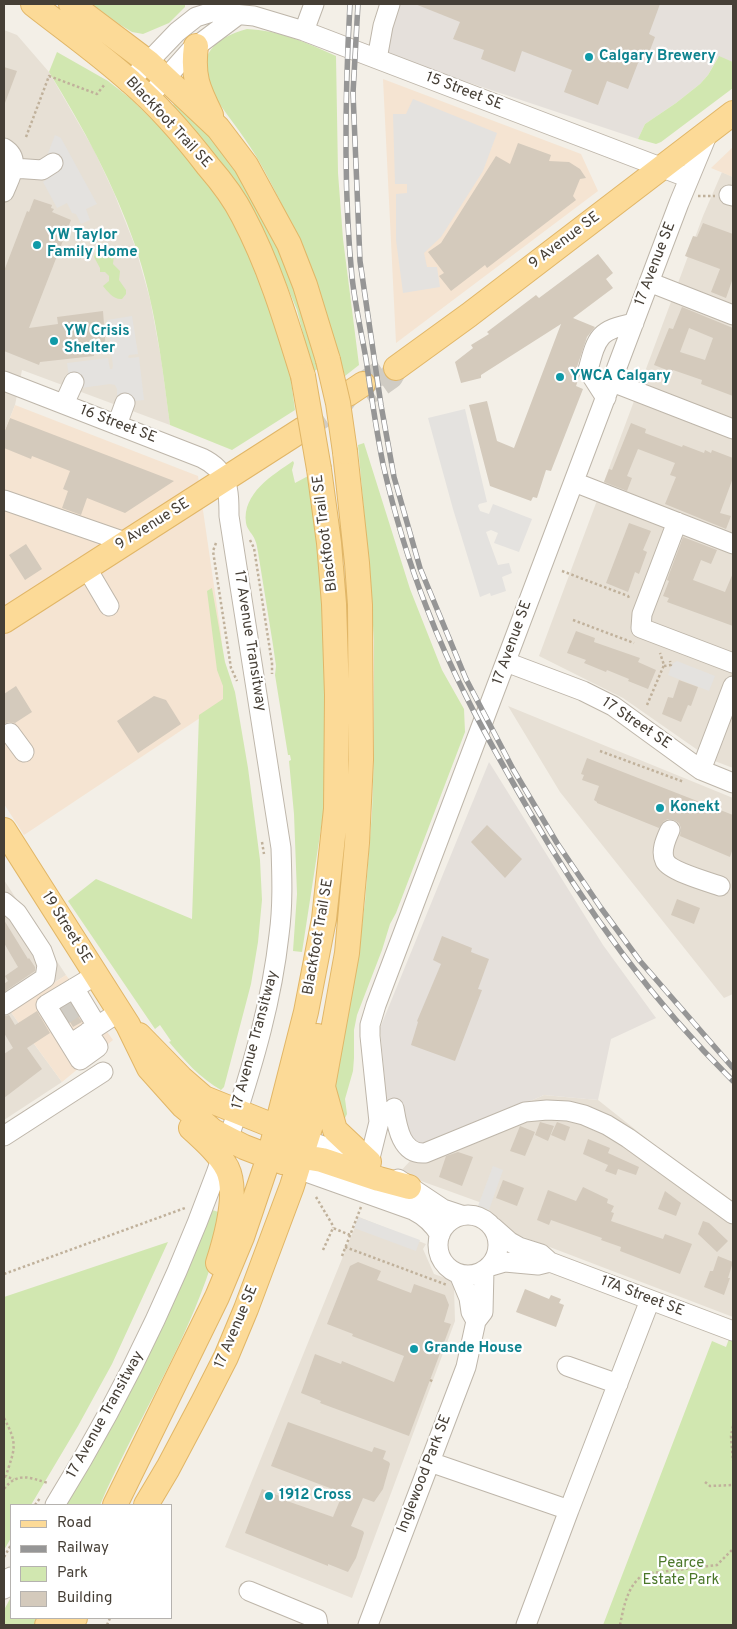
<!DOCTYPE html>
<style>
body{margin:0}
#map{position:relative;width:737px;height:1629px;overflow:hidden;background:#f3efe7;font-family:Overpass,sans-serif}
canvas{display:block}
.frame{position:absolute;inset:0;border:5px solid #463f36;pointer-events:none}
.legend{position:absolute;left:10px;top:1504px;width:162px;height:115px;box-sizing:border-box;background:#fff;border:1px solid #b5b2af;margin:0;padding:6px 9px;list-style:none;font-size:15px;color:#463f36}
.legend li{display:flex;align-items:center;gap:10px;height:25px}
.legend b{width:25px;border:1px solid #b5b2af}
</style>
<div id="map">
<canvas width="737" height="1629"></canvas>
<div class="frame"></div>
<ul class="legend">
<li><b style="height:6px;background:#fcda97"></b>Road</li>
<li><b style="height:6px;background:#969696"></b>Railway</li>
<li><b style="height:14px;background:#d1e7b0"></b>Park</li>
<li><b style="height:14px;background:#d4cabc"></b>Building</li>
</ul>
</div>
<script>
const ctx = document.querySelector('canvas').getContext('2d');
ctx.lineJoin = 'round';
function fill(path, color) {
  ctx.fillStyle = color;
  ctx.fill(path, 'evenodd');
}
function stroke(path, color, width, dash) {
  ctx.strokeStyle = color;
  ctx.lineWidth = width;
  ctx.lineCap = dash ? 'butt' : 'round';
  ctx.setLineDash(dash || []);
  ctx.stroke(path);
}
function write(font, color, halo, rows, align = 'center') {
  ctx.font = font + ' Overpass,sans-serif';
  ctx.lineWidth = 4.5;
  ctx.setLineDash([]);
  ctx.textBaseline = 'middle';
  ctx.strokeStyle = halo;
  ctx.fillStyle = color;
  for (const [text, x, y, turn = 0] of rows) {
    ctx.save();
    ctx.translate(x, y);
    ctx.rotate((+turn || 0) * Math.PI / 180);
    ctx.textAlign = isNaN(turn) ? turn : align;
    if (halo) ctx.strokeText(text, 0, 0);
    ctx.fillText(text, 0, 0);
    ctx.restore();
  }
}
fill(new Path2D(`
 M4 30 17 35 49 72 94 150 114 193 135 246 150 299 161 358 170 425 22 370 15 405 4 433Z
 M722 172 733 177V768L712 760 623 698 539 656 703 216Z
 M508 706 733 798V994L724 998 560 792Z
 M4 880 66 975 10 1011 62 1082 4 1120Z
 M544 1095 598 1100 733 1207V1317L513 1233 482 1203 399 1173 421 1149Z
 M359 1217 426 1244 423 1249 434 1274 451 1280 454 1287 455 1321 352 1598 225 1547Z`), '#e7e0d5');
fill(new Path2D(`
 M383 79 581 154 598 191 396 343Z
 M733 147V177L711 168Z
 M15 405 198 476 221 634 226 691 224 702 24 835 4 804V433Z
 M66 975 113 1040 62 1082 10 1011Z`), '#f5e4d2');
fill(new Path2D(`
 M386 4H733V62L718 57 708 75 700 84 676 103 645 124 638 139 380 53Z
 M489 762 603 945 656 1018 611 1039 598 1100 544 1095 421 1149 412 1159 390 1137 380 1028Z`), '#e5e0db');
fill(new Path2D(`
 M92 4H185V7L169 23 143 34 132 32 119 24Z
 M247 29C278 30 308 43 336 56L338 173 343 239 359 365 345 376C324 300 296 225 256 156 242 133 225 113 210 90 196 55 214 38 247 29Z
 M57 52 108 81 131 99 172 139 205 178 228 211 269 297 290 373 295 410 232 450 170 425C162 364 155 303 135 245 114 184 83 127 49 72Z
 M719 56 733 62V88L661 142 656 144 638 139 645 124 676 103 700 84 708 75Z
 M177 101 199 123 222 152 247 188 277 240 322 366 313 372 297 310 270 245 254 215 173 105Z
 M102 247 110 248 114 255 113 264 120 271 119 280 126 290V294L122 299C114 300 108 292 103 286L109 281V276L105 272H100V268L94 257 96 251Z
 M364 443 410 589 442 670 464 709 465 732 396 913 390 924 382 950 357 1015 354 1030V1058L353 1071 345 1099 347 1114 343 1122 333 1085 355 977 365 902 372 812 374 753V641L370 579 358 445Z
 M293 461 294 463 292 470 295 483 310 475 316 516 325 621 326 796 302 952 293 951 297 894 294 814 289 761 291 760 290 755H288L275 675 276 666 273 645 258 552C257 548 257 544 255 540 253 534 247 530 246 523 242 493 273 475 293 461Z
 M212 588 225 662 235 692 248 768 260 860 262 900 258 942 251 984 224 1087 221 1090C200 1078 185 1061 169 1042L171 1041 160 1025 155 1029 68 901 96 879 192 919 199 715 223 699V686L217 670 207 591Z
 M212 1210 222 1213C218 1235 214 1258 206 1280 178 1358 133 1429 100 1505H65C93 1457 122 1409 147 1359 171 1310 191 1260 212 1210Z
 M168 1242 112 1364 78 1426 31 1505H11V1538L4 1550V1297Z
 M733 1328V1625H603L712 1341 726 1347Z
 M11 1597V1618H40L35 1625H4V1610Z`), '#d1e7b0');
fill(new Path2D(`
 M413 99 497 133 483 171 441 237 424 253 427 267H437L440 287 403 293 396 240V194L407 193V184H395L393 114H406Z
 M55 135 61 138 97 204 86 209 90 220 81 224 76 214 72 213 67 203 57 208 43 182 52 175 48 174 39 180 33 177 47 156Z
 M132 316 138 354 129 355 128 357 129 358 139 357 144 400 117 403V389L115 385 110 384 81 388 69 377 67 363 108 358 110 369H112L113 366 107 320Z
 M465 409 487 502 479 504 478 506 480 511 489 514 493 504 532 519 519 552 494 543 498 533 491 530 486 532 498 565 509 563 512 573 502 577 506 591 491 596 490 593 480 597 453 509 428 418Z
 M677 661 715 676 709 691 668 675 672 664Z
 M493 1166 503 1170 489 1210 478 1206Z
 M358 1217 420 1240 416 1251 354 1228Z`), '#e4e2df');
fill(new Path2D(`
 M415 4H660L649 34 655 37 649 53 643 50 628 89 607 81 598 105 564 92 572 70 522 51 515 72 481 59 484 50 453 39 460 22Z
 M4 67 17 71 5 103H4Z
 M518 143 551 155 549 161 569 162 580 169 586 178 580 179 573 196 576 200 487 268 485 265 451 291 439 276 444 273 428 252 441 243 496 156 510 164Z
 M34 199 52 205 51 208 54 209 52 212 71 220 29 328 58 324 57 317 103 311 106 351 94 353V356L40 362 39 365 4 351V271L27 211 29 212Z
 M703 223 733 234V278L726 298 711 292 720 269 685 256 693 236 697 237Z
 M598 254 613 273 606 279 613 288 573 318 595 327 587 337 577 367 579 377 576 386 583 389 551 471 546 470 537 498 533 497 531 501 490 486 469 405 487 401 497 441 514 448 561 324 481 375V378L461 383 455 362 473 348 471 345 489 334 487 332 536 295 539 298Z
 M682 307 733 328V396L701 384 702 380 673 370 672 372 654 365 669 328 673 329ZM689 328 713 338 705 360 680 352Z
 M10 418 174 481 125 513 87 498 81 515 62 508 68 491 63 489 70 471 32 456 31 459 4 448V433Z
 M631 423 646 429 645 433 682 447 683 445 704 453 705 450 711 453 712 450 733 458V478L720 513 731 516 726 529 665 504 676 477 670 475 675 463 638 449 627 476 632 478 627 491 604 482 609 469 612 470Z
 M629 523 651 531 643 550 647 552 639 574 635 572 628 592 606 583Z
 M683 537 717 550 711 564 701 560 693 580 725 592 733 573V626L667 602 669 598 663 596 669 581 667 580Z
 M26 544 42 569 25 580 9 555Z
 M576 631 595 638 594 642 640 658 638 662 656 670 648 689 628 681 629 679 607 670 606 672 584 663 586 660 567 653Z
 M679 680 698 687 691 706 688 705 681 722 662 714 668 697 673 698Z
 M16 686 32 712 15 723 9 722 4 724V694Z
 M154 696 166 700 181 724 138 753 117 721Z
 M587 758 733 815V848L730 857 680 836 681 828 679 823 674 820 668 819 664 821 659 828 597 803V802L594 800 599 786 582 780 584 775 581 774Z
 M487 825 522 859 505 878 471 842Z
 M677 899 700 908 694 924 671 915Z
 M4 920 28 959 29 958 35 967V971L4 992V984L8 981 5 976 18 967 4 943Z
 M442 936 472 948 471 952 489 959 478 989 482 990 455 1061 411 1045 418 1022 417 1021 441 964 433 960Z
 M70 1004 82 1022 73 1027 62 1009Z
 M37 1011 50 1033 27 1048 42 1069 4 1098V1054L13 1048 4 1033V1016L9 1015 15 1025Z
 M540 1122 554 1126 548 1141 535 1135Z
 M557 1122 570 1127 565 1141 551 1135Z
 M520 1126 535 1132 525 1156 510 1151Z
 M588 1139 610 1148 608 1153 639 1167 636 1175 618 1169 616 1175 605 1171 608 1165 583 1154Z
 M458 1152 473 1157 462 1186 439 1177 446 1156Z
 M503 1180 524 1188 517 1206 496 1198Z
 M583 1187 608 1199 607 1203 614 1206 611 1212 614 1213 611 1221 663 1239 665 1234 692 1244 680 1274 620 1251 621 1247 601 1240 602 1238 551 1220 549 1225 537 1220 548 1190 576 1201Z
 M665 1191 681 1203 676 1216 658 1209Z
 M703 1221 709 1223 728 1241 717 1252 698 1234Z
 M718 1256 733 1262 728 1278H730L724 1295 704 1287 710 1271H713Z
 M358 1262 381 1271 377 1280 411 1293 414 1284 445 1295 449 1305 444 1322 451 1324 409 1436 320 1403 321 1401 301 1393 315 1354 341 1364 342 1361 394 1382 404 1356 352 1336 353 1334 327 1324 350 1266Z
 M525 1289 549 1299 551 1295 561 1299 559 1303 564 1305 556 1327 516 1312Z
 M288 1422 372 1452 374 1447 386 1451 383 1459 389 1462 390 1464 383 1489 374 1502 363 1498 351 1526 363 1531 364 1533 356 1558 348 1572 328 1564V1566L245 1533 262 1489 287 1499V1501L333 1517 343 1493 271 1466Z`), '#d4cabc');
stroke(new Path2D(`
 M65 1003 79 1024`), '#d0ccc4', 19, [19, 9]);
stroke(new Path2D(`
 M363 384 389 367 396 368 391 377 365 395
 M303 429 341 404 348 394`), '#d0ccc4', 24, [24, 12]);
const minor = new Path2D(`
 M304 31 314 4
 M377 59 383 26 390 4
 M130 81 177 32 196 17 212 12 254 16 304 31 689 178
 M148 98 190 51 238 15
 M4 148C22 159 10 177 4 192
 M13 168 42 170 53 163
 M729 195 733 196
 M649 282 733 315
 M4 381 202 458C229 471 229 490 229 516L281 848C282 877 283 906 279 935 272 999 254 1061 234 1122 189 1257 130 1384 55 1505
 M612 382 733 429
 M606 398 588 370C597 336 599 330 634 323
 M64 404 74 382
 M117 425 125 403
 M574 482 733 544
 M4 500 125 542
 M677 522 642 614 641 628 733 663
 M86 567 109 606
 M506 662 583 691 613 706 701 770 733 783
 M10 733 24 752
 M701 770 733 686
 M670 830C666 839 660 851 665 861 670 871 708 882 720 886
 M4 902 17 913 42 951 47 965 45 978 4 1005
 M74 988 97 1026
 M88 1032 98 1047 80 1060 46 1005 96 975
 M78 1039 119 1012
 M394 1108C397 1126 401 1155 425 1153L525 1112 547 1110 568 1111 584 1115 607 1125 628 1138 733 1214
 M4 1136 103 1072
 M306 1140 365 1161
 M369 1162 379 1122 370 1036V1025L376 1005 679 203 708 133
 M298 1169 413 1210C425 1216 433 1223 440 1235
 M398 1179 443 1209 461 1215
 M438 1245a30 30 0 1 1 60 0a30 30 0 1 1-60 0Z
 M493 1227 510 1242 519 1247 541 1254 550 1262 733 1331
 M488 1267 505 1262 538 1265 550 1262
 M459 1274 469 1298 471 1312 476 1321
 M567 1366 618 1384
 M430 1462 569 1510 650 1300
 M4 1589 11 1577
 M249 1591 317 1619 318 1625
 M368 1625 466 1367 476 1321 483 1312 484 1270
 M526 1625 569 1510`);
const major = new Path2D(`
 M33 4C66 30 100 54 131 82 160 107 185 136 208 166 221 181 234 198 243 216 270 267 286 321 303 376
 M71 4 148 62 218 128 246 165 289 244 305 285 328 360
 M196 46C192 76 198 89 211 115
 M396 368 469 315 733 113
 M348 394 363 384
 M4 621 303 429
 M4 830 128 1025 149 1068 183 1106 213 1131 244 1147 283 1162
 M139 1035 181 1078 204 1098 291 1133
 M323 1087 335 1130 369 1162
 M296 1125 317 1036
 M191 1128C204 1140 218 1152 227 1168 239 1192 226 1238 218 1263
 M286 1154 322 1160 379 1179 409 1187
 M115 1505 217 1297 242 1237 269 1157 306 1012 324 919 336 809 337 695 334 604 329 543 319 469
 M146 1505 168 1468 203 1402 226 1357 246 1309 292 1186 323 1086 347 953 357 843 361 760 360 605 357 563 345 452
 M47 1625 52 1618
 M70 1625 75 1618`);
stroke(minor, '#beb6aa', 21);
stroke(major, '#e1b667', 26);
stroke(new Path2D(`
 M26 137 49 76 97 94 105 84
 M698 196H715
 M250 540 254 548 272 663V674
 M216 543 213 551 231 668 237 681
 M562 571 628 596 630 600
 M573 620 634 643
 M664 666 671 665 670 661
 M647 705 664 665 660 653
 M600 751 684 782
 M262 842 264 854
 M316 1197 332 1224 333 1228
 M345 1247 447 1285
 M323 1250 333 1228 350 1235
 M342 1256 361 1207
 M4 1274 185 1208
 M430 1380 434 1382
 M4 1418C19 1446 14 1449 6 1476
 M733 1426 731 1436 733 1461
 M4 1476 14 1479
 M705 1482 710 1486 733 1485
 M4 1489C18 1471 30 1478 48 1483
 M35 1505 40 1498
 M4 1557 11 1545
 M107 1625 110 1618
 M620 1625C624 1606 627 1586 644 1574L717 1565 733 1549`), '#c0b19b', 2.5, [2.5, 2.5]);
stroke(minor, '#fff', 19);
stroke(major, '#fcda97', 24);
const rail = new Path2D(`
 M350 4C345 94 343 186 352 277 355 304 361 331 366 359 371 394 376 429 383 464 394 512 408 560 426 606 452 675 487 738 524 802 581 903 651 1000 733 1081
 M358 4 353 93 360 261 381 405 394 477 420 568 466 679 513 769 557 843 601 908 640 961 733 1068`);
stroke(rail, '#969696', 5.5);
stroke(rail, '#fff', 4, [11]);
const majorBridge = new Path2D(`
 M328 360 338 403 345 452
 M303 376 319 469`);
stroke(majorBridge, '#e1b667', 26, []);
stroke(majorBridge, '#fcda97', 24);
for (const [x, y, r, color] of [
 [589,57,5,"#0f9aa8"],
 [37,245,5,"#0f9aa8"],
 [54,341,5,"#0f9aa8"],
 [560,377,5,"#0f9aa8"],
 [660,808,5,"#0f9aa8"],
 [414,1349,5,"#0f9aa8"],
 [269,1496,5,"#0f9aa8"]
]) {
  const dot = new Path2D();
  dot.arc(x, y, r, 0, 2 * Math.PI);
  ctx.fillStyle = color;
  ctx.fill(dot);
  stroke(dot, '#fff', 2);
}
write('bold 15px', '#0d838f', '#fff', [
 ["Calgary Brewery",599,57],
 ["YW Taylor",47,236],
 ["Family Home",47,253],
 ["YW Crisis",64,332],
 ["Shelter",64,349],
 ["YWCA Calgary",570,377],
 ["Konekt",670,808],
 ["Grande House",424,1349],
 ["1912 Cross",279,1496]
], 'left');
write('15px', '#463f36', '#fff', [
 ["15 Street SE",464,92,21],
 ["Blackfoot Trail SE",168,123,47],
 ["9 Avenue SE",565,241,-37],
 ["17 Avenue SE",656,264,-69],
 ["16 Street SE",118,425,21],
 ["9 Avenue SE",153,525,-32],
 ["Blackfoot Trail SE",326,533,-97],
 ["17 Avenue Transitway",249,641,81],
 ["17 Avenue SE",513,643,-70],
 ["17 Street SE",636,724,34],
 ["19 Street SE",66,928,58],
 ["Blackfoot Trail SE",319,937,-80],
 ["17 Avenue Transitway",256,1040,-75],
 ["17A Street SE",642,1297,21],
 ["17 Avenue SE",237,1327,-67],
 ["17 Avenue Transitway",106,1415,-61],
 ["Inglewood Park SE",425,1474,-69]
]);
write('15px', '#4b772a', '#fff', [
 ["Pearce",681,1564],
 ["Estate Park",681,1581]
]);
</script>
